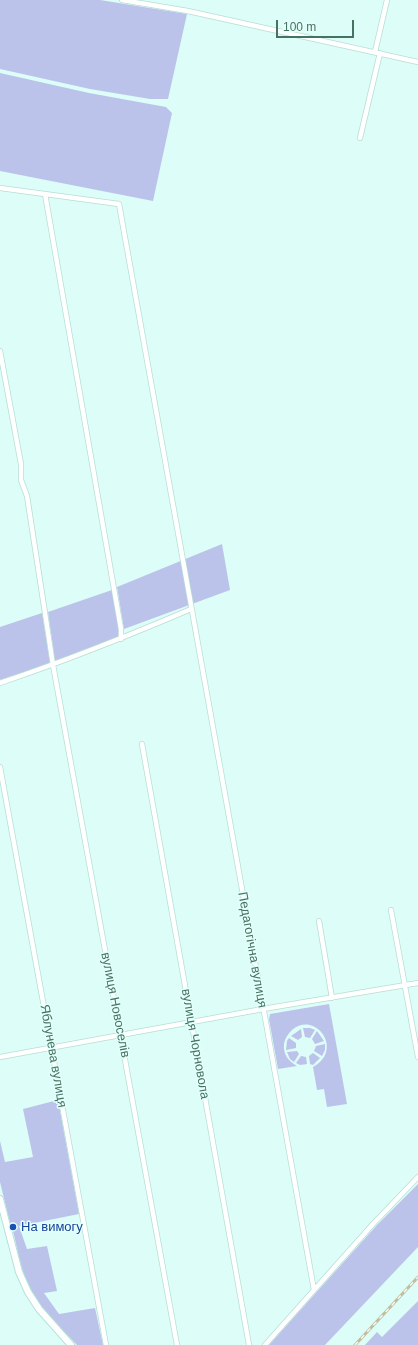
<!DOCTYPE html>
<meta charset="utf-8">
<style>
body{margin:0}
#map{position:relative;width:418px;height:1345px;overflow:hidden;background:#ddfdf8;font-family:Arial,sans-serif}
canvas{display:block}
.scale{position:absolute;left:276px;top:20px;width:78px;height:18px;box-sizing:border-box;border:2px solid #457361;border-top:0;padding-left:5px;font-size:12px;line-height:14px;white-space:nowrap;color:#457361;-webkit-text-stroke:3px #e4fffb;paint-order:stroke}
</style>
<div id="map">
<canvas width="418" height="1345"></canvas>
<div class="scale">100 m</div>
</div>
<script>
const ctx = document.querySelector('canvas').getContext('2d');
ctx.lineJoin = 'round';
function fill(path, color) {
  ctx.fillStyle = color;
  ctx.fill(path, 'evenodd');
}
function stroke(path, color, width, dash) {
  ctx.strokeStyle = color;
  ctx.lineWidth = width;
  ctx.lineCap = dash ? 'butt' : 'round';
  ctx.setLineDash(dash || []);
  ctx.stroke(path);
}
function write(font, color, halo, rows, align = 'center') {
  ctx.font = font + ' Arial,sans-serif';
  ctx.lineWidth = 3;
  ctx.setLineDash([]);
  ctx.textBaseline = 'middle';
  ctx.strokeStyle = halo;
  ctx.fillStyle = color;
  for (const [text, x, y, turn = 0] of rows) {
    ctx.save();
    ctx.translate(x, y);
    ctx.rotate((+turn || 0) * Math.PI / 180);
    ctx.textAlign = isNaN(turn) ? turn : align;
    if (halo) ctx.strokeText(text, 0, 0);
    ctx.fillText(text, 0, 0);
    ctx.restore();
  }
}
fill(new Path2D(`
 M0 0H100L187 14 168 99H150L90 89 0 69Z
 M0 73 89 93 166 107 172 113 153 201 0 171Z
 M222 544 230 590 124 629 117 587Z
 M112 590 119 629V638L55 661 48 612Z
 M42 613 50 663 0 680V627Z
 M329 1004 347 1104 327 1107 324 1089 317 1090 313 1067C345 1050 315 1010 292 1030 288 1034 285 1038 284 1044 283 1054 288 1061 297 1066L278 1069 269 1019 270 1014Z
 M303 1028H310L315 1030 310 1038 305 1037Z
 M301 1029 302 1037 298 1040 291 1036Z
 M317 1031 324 1041 315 1044 312 1039Z
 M289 1038 296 1043V1048L286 1050 287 1041Z
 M325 1044V1050L322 1056 314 1051 316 1046Z
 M297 1051 299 1054 294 1062 290 1059 287 1052Z
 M313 1053 320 1058 313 1065 310 1064 309 1056Z
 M301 1056 306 1057 307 1064 300 1065 296 1063Z
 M58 1100 79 1214 19 1226 27 1249 47 1246 57 1291 44 1293 59 1314 95 1308 103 1345H77C61 1328 42 1311 31 1290 21 1272 18 1251 13 1231L15 1230 13 1223H10L0 1182V1141L5 1162 33 1157 23 1109Z
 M418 1184V1247L325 1345H269L377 1225Z
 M418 1301V1345H365L377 1332 382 1337Z`), '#bcc3ea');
const street = new Path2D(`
 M122 0 188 11 418 62
 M375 52 387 0
 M360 138 380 53
 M0 188 119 204 314 1290
 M45 194 121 629V639
 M0 351 21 464V480L27 496 53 665 177 1345
 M0 683C65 661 128 636 191 609
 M142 744 249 1345
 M0 767 106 1345
 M391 910 418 1057
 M319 921 332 998
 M0 1057 263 1009 418 983
 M265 1345 373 1224 418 1177`);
const secondary = new Path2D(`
 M0 1199 19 1272 28 1292 39 1309 71 1345`);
stroke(street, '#b7ded3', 6);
stroke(secondary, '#b4e3d6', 8);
stroke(street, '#fff', 4.5);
stroke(secondary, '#fff', 6);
const rail = new Path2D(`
 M355 1345 418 1277`);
stroke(rail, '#c5bc9d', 3);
stroke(rail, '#e4fffb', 1.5, [4.5]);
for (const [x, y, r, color] of [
 [13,1227,4,"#1a4fb4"]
]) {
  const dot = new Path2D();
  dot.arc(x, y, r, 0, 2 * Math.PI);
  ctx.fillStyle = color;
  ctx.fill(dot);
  stroke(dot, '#e4fffb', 1.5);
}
write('13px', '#457361', '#e4fffb', [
 ["Педагогічна вулиця",252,950,80],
 ["вулиця Новоселів",115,1005,79],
 ["вулиця Чорновола",195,1044,80],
 ["Яблунева вулиця",53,1056,80]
]);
write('13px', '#164399', '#e4fffb', [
 ["На вимогу",21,1227]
], 'left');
</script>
